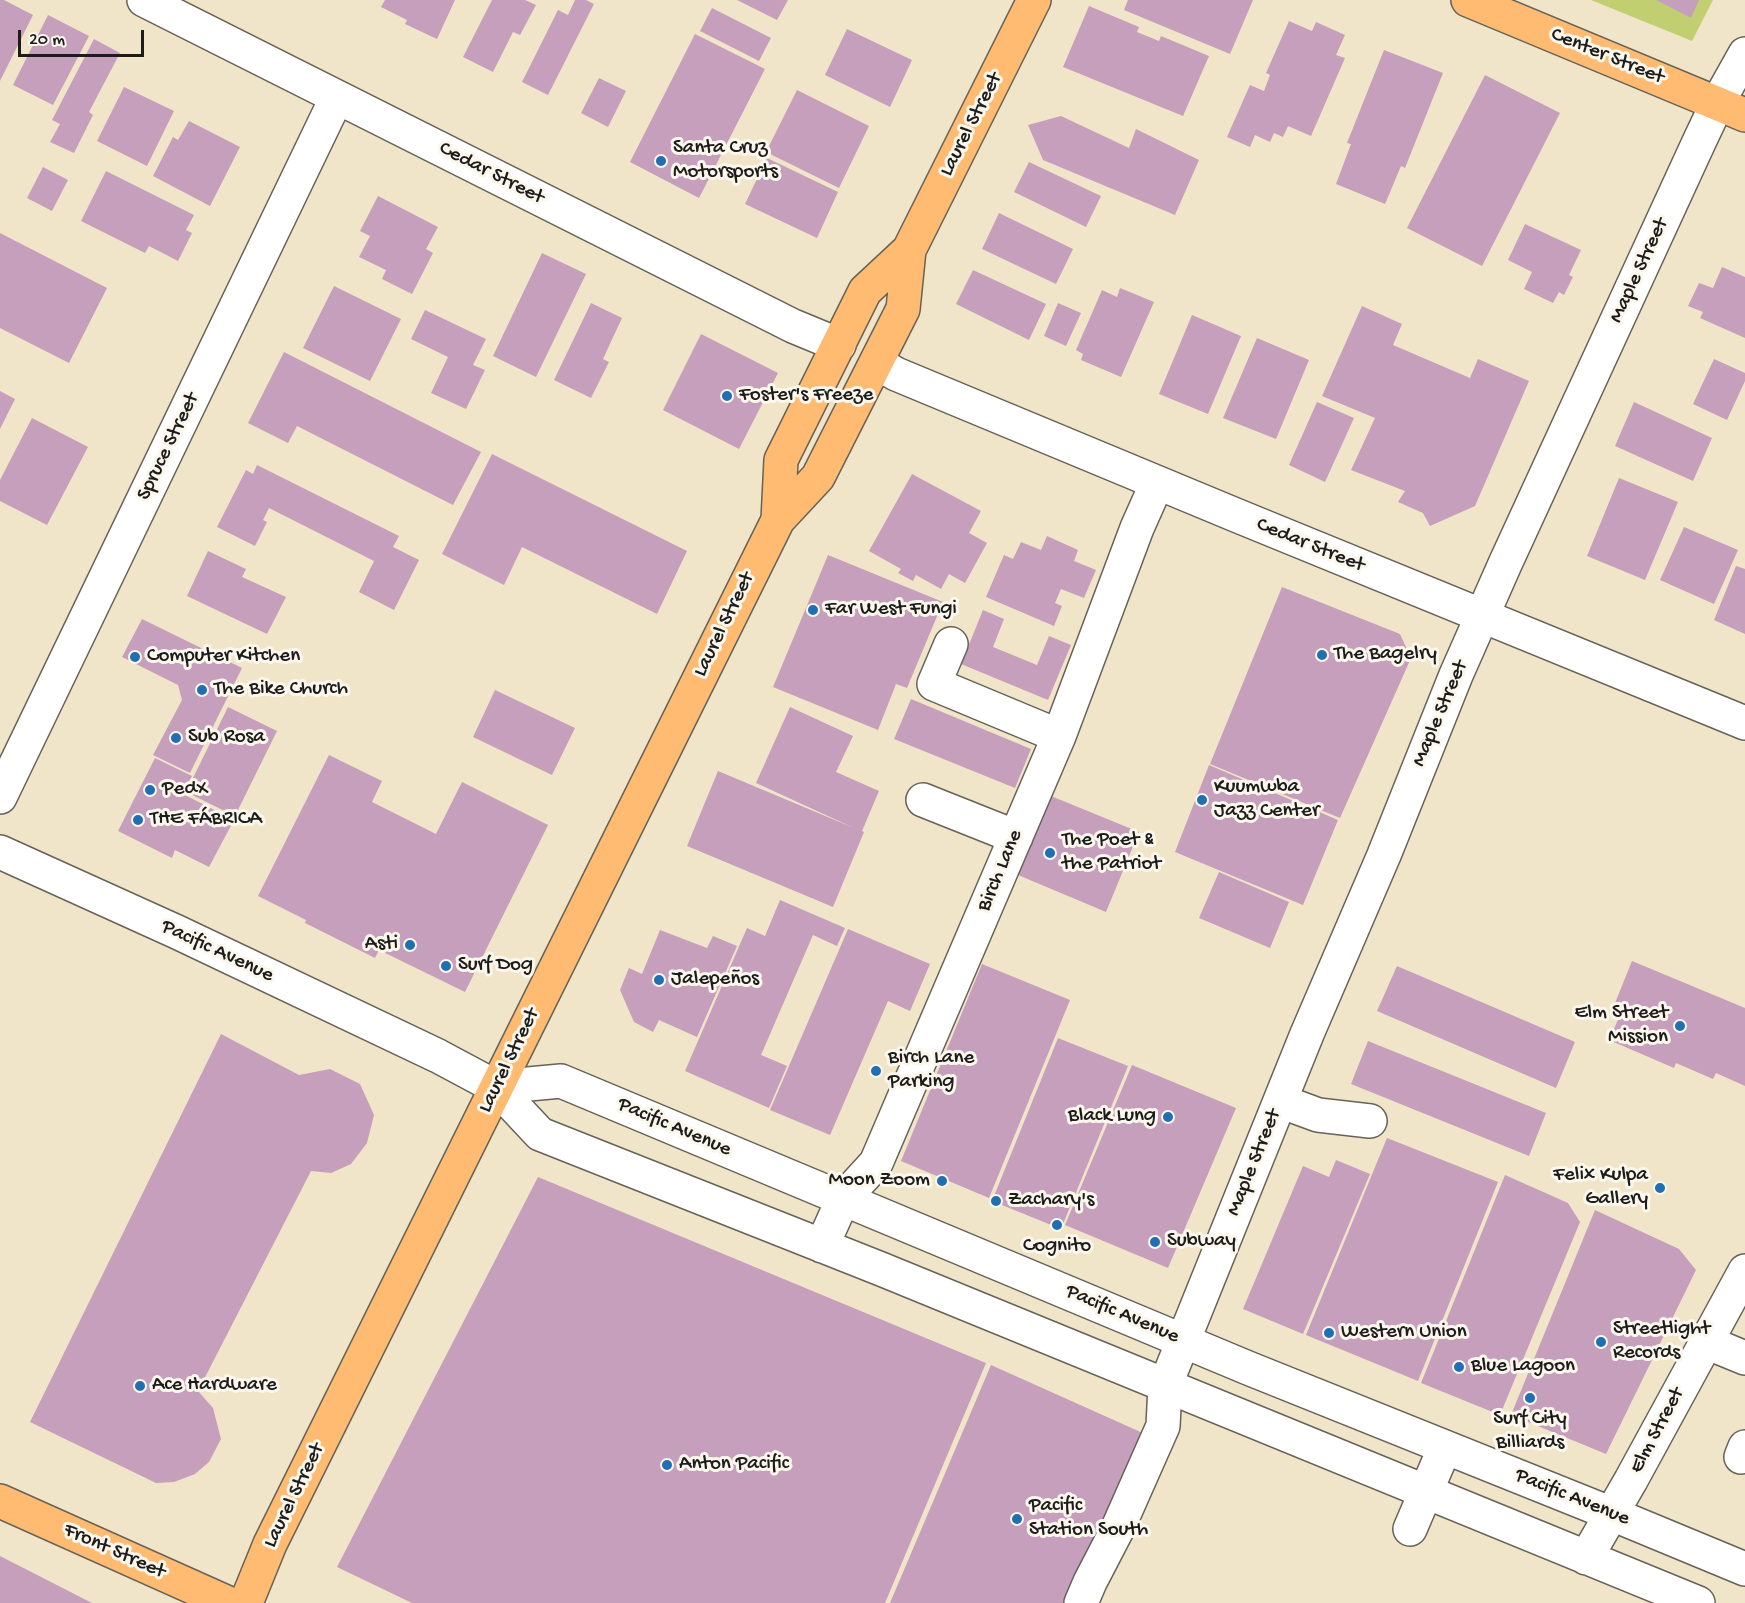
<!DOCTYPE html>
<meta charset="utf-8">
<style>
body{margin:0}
#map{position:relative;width:1745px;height:1603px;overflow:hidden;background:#f0e5c8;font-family:"Gochi Hand",sans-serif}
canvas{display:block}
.scale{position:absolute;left:18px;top:30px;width:126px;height:27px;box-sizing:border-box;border:3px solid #1c1c1c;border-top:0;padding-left:8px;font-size:18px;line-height:21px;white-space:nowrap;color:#1c1c1c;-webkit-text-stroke:4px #fbf7ec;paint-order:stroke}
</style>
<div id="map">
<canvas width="1745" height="1603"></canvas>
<div class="scale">20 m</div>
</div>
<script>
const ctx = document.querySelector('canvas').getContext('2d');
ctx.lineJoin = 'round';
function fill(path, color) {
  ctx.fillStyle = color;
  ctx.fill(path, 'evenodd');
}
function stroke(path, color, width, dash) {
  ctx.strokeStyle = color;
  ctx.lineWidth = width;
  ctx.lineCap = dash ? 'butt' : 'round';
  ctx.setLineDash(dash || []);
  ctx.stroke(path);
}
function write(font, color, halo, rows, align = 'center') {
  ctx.font = font + ' "Gochi Hand",sans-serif';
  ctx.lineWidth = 6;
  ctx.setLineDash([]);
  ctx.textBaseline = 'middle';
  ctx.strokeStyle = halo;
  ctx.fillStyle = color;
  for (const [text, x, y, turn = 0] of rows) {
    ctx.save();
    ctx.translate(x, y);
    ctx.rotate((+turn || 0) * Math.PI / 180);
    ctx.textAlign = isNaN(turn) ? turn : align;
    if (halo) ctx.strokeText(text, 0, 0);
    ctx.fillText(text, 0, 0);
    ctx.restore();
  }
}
fill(new Path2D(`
 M1591 0H1713L1692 41Z`), '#c2cf71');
fill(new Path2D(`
 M0 0H4L33 15 0 81Z
 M385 0H455L437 39 405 24 407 20 381 7Z
 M492 0H525L536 5 520 35 513 32 493 72 463 57Z
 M575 0H586L594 4 548 95 522 82 558 10 568 15Z
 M737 0H788L777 20Z
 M1128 0H1253L1230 54 1124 10Z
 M1656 0H1699L1691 18Z
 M1089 6 1139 27 1137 32 1159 41 1161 36 1209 56 1183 116 1063 67Z
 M712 8 771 38 759 61 700 31Z
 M48 15 89 36 53 105 13 85Z
 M1289 21 1312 31 1316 22 1345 35 1336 55 1345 58 1311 136 1288 126 1283 137 1274 133 1270 142 1255 135 1250 147 1227 137 1250 85 1264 91 1270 75 1266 73Z
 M847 29 912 60 890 107 825 75Z
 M695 34 765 69 699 198 630 162Z
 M94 39 120 53 89 112 93 115 74 153 50 142 60 124 52 120Z
 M1384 50 1443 73 1405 168 1401 166 1385 204 1336 184 1351 144 1347 143Z
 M1485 75 1560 113 1482 266 1407 228Z
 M599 78 626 91 608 127 581 113Z
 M124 87 174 111 147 166 97 141Z
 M797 90 869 126 839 188 766 152Z
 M1061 116 1129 148 1136 129 1199 160 1175 215 1043 160 1028 125Z
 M189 121 240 147 210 206 153 176 173 137 178 140Z
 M767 158 838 192 817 238 745 204Z
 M1029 162 1101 196 1086 227 1014 192Z
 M43 167 68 180 52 211 27 198Z
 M106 171 194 215 186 230 192 233 178 261 149 246 145 253 81 221Z
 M378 196 438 227 426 249 433 253 412 294 382 279 386 270 359 257 370 236 360 231Z
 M999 213 1073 249 1056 284 982 249Z
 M1525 224 1581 250 1569 275 1573 277 1564 295 1559 292 1553 303 1524 289 1532 272 1508 260Z
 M0 233 107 288 69 363 0 328Z
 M542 253 586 274 536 377 493 356Z
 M1722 267 1745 277V338L1700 318 1703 312 1688 306 1699 283 1713 288Z
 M973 270 1046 304 1029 340 956 304Z
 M334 286 401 319 370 381 303 348Z
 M1120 288 1154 302 1121 377 1081 360 1083 354 1076 350 1102 290 1117 297Z
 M591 303 622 318 603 359 609 362 591 398 554 380Z
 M1058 303 1081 313 1066 346 1044 336Z
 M1362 306 1402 324 1393 345 1470 378 1478 359 1529 381 1475 506 1430 526 1423 513 1398 502 1405 491 1351 470 1375 418 1322 396Z
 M425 310 486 339 473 365 485 370 466 409 431 393 448 357 411 339Z
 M1192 315 1241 336 1208 414 1159 394Z
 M701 334 778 373 739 449 663 410Z
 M1257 338 1309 360 1276 439 1223 418Z
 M284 352 481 452 453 505 297 426 288 443 248 423Z
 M1714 359 1745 373V381L1727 420 1693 404Z
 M0 391 15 399 0 429Z
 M1317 402 1354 418 1325 482 1289 465Z
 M1634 402 1712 438 1693 481 1615 446Z
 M32 418 88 447 47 525 0 501V480Z
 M492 454 687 551 657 614 522 547 504 585 442 554Z
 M257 465 399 536 393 547 419 560 394 610 359 592 374 561 269 508 263 520 267 522 255 546 217 527 246 470 253 474Z
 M912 474 981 511 969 533 987 543 965 583 949 574 941 589 916 575 913 581 898 573 901 569 869 551Z
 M1619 478 1678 502 1645 580 1587 556Z
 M1684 527 1738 550 1714 604 1660 580Z
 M1047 536 1078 550 1074 561 1096 570 1084 598 1061 589 1055 603 1062 606 1054 626 986 597 1004 555 1013 559 1021 542 1041 550Z
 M208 551 246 569 242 577 286 597 267 634 187 596Z
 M828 555 943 602 907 688 896 684 878 730 773 687Z
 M1736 566 1745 569V634L1714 620Z
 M1282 587 1400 634 1411 658 1340 818 1210 764Z
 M983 610 1004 619 993 647 1037 665 1049 636 1071 645 1048 700 961 664Z
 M142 619 242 668 190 773 153 755 182 700 178 685 122 657Z
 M495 690 575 728 552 775 473 737Z
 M911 699 1031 749 1015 788 894 739Z
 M228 707 277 731 235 816 186 792Z
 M790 707 853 736 836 772 879 791 862 831 864 832 833 907 687 846 718 771 854 828 756 783Z
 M329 755 382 781 372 802 436 834 462 782 548 825 465 992 379 950 375 958 305 923 306 920 258 896Z
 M155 758 192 776 183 794 234 820 209 867 175 850 172 858 118 831Z
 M1209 765 1338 820 1303 905 1175 852Z
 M1051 796 1139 832 1106 912 1018 875Z
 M1219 872 1289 902 1270 948 1199 918Z
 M780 900 845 928 837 946 813 935 761 1055 787 1066 769 1108 685 1071 747 928 765 936Z
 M848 929 930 964 910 1011 888 1001 830 1135 770 1110Z
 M660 930 707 948 713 936 737 946 697 1037 659 1020 653 1032 634 1022 620 990 629 968 642 974Z
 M1632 961 1745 1008V1086L1716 1073 1713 1079 1676 1063 1674 1068 1609 1040 1622 1011 1613 1008Z
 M982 964 1070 1000 989 1198 901 1161Z
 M1397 966 1575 1042 1556 1088 1377 1011Z
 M221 1034 299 1075 330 1069 360 1084 374 1115 367 1143 351 1164 331 1173 311 1171 198 1391 213 1408 221 1439 209 1462 195 1474 174 1482 156 1483 30 1422Z
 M1058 1038 1128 1066 1061 1229 992 1201Z
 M1368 1041 1546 1113 1529 1156 1351 1084Z
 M1132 1065 1236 1108 1168 1268 1065 1225Z
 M1387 1138 1498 1182 1418 1381 1306 1335Z
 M1336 1160 1370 1174 1303 1334 1243 1309 1303 1166 1329 1177Z
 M1505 1175 1568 1203 1580 1222 1500 1415 1421 1383Z
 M538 1177 986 1363 885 1603H412L337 1567Z
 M1595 1210 1679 1249 1696 1270 1606 1454 1511 1415Z
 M991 1365 1145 1434 1070 1603H890Z
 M0 1556 92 1603H0Z`), '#c69fbd');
const minor = new Path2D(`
 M144 0 793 326 839 345
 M877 363 896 374 1238 516 1745 723
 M951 644 934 684 1059 736
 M0 797 337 97
 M923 800 1016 837
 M0 852 177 932 438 1056 496 1087 540 1134 881 1269 1698 1603
 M496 1087 561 1081 1248 1368 1612 1514 1745 1569
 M1280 1101 1318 1115 1370 1121
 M822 1246 843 1199 876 1163 1059 736 1137 528 1157 483
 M1706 1342 1745 1358
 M1741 1457 1745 1447
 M1410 1529 1445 1447
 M1586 1558 1631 1480 1745 1271
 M1081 1603 1090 1582 1117 1530 1163 1426 1165 1386 1307 1034 1384 855 1456 675 1505 564 1699 142 1717 104 1745 54`);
const major = new Path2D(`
 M1468 0 1745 115
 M778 520 781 460 865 291 909 250 1034 0
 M0 1501 228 1603
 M246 1603 270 1544 778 520 818 477 903 309 909 250`);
stroke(minor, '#666258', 36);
stroke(major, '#666258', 36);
stroke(minor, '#fff', 33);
stroke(major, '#ffbb71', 33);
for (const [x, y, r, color] of [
 [661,161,6,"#1f6fb2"],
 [727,396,6,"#1f6fb2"],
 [813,610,6,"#1f6fb2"],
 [1322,655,6,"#1f6fb2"],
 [135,657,6,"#1f6fb2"],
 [202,690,6,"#1f6fb2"],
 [176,738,6,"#1f6fb2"],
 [150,790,6,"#1f6fb2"],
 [1202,800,6,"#1f6fb2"],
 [138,820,6,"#1f6fb2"],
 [1050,853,6,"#1f6fb2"],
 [410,945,6,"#1f6fb2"],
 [446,966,6,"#1f6fb2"],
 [659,980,6,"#1f6fb2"],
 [1680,1026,6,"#1f6fb2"],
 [876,1071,6,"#1f6fb2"],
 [1168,1117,6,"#1f6fb2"],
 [942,1181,6,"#1f6fb2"],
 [1660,1188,6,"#1f6fb2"],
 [996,1201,6,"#1f6fb2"],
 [1057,1225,6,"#1f6fb2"],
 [1155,1242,6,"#1f6fb2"],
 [1329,1333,6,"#1f6fb2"],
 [1601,1342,6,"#1f6fb2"],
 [1459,1367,6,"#1f6fb2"],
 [140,1386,6,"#1f6fb2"],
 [1530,1398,6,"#1f6fb2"],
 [667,1465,6,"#1f6fb2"],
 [1017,1519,6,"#1f6fb2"]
]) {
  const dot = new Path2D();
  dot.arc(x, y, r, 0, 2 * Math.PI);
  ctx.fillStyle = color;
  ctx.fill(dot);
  stroke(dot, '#fbf7ec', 2);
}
write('21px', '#1c1c1c', '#fbf7ec', [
 ["Center Street",1607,57,22],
 ["Laurel Street",972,125,-63],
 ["Cedar Street",491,174,27],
 ["Maple Street",1640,271,-65],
 ["Spruce Street",169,447,-64],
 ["Cedar Street",1310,546,22],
 ["Laurel Street",725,625,-64],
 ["Maple Street",1441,714,-67],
 ["Birch Lane",1001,871,-67],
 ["Pacific Avenue",217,952,25],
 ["Laurel Street",510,1061,-64],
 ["Pacific Avenue",674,1128,23],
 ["Maple Street",1255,1163,-68],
 ["Pacific Avenue",1122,1315,23],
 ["Elm Street",1658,1431,-62],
 ["Laurel Street",295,1496,-64],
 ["Pacific Avenue",1572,1498,22],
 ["Front Street",114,1552,24]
]);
write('21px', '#1c1c1c', '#fbf7ec', [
 ["Santa Cruz",673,149],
 ["Motorsports",673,173],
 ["Foster's Freeze",739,396],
 ["Far West Fungi",825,610],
 ["The Bagelry",1334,655],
 ["Computer Kitchen",147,657],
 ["The Bike Church",214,690],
 ["Sub Rosa",188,738],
 ["Kuumwba",1214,788],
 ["Jazz Center",1214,812],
 ["PedX",162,790],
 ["THE FÁBRICA",150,820],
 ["The Poet &",1062,841],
 ["the Patriot",1062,865],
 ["Asti",398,945,"right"],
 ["Surf Dog",458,966],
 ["Jalepeños",671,980],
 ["Elm Street",1668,1014,"right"],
 ["Mission",1668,1038,"right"],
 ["Birch Lane",888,1059],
 ["Parking",888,1083],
 ["Black Lung",1156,1117,"right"],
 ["Felix Kulpa",1648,1176,"right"],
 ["Gallery",1648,1200,"right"],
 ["Moon Zoom",930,1181,"right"],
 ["Zachary's",1008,1201],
 ["Subway",1167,1242],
 ["Cognito",1057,1247,"center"],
 ["Streetlight",1613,1330],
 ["Records",1613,1354],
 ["Western Union",1341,1333],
 ["Blue Lagoon",1471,1367],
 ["Ace Hardware",152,1386],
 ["Surf City",1530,1420,"center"],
 ["Billiards",1530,1444,"center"],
 ["Anton Pacific",679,1465],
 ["Pacific",1029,1507],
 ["Station South",1029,1531]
], 'left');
</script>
